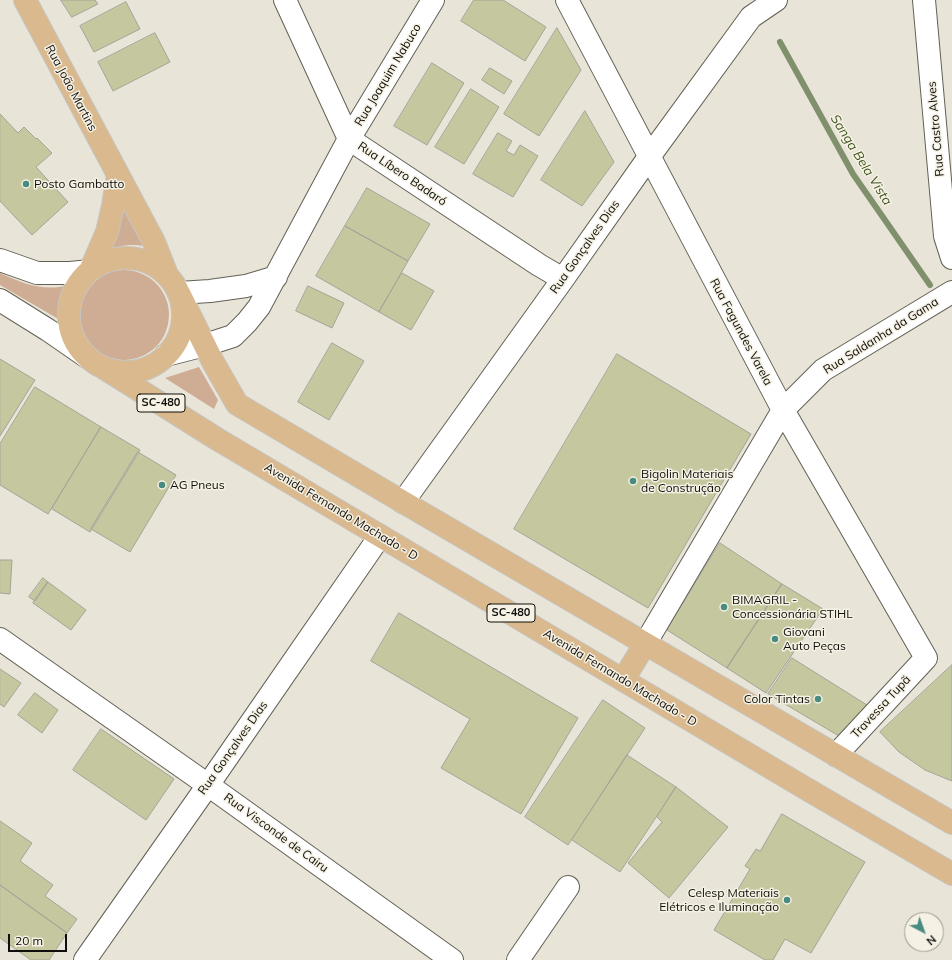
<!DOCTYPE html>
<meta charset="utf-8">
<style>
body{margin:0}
#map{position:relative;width:952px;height:960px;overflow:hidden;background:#e8e4d7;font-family:Mulish,sans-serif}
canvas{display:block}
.north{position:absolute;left:904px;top:912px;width:40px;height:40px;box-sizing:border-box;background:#f5f1e4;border:1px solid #99968d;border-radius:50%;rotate:139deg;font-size:11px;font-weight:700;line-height:16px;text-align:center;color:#100e0a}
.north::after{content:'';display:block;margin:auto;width:14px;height:18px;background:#478b81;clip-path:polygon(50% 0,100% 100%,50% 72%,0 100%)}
.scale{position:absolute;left:8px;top:934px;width:59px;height:18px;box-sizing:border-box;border:2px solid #100e0a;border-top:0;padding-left:5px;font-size:12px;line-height:14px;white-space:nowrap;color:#100e0a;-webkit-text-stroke:3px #f5f1e4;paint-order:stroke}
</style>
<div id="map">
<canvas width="952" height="960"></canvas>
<div class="north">N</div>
<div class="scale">20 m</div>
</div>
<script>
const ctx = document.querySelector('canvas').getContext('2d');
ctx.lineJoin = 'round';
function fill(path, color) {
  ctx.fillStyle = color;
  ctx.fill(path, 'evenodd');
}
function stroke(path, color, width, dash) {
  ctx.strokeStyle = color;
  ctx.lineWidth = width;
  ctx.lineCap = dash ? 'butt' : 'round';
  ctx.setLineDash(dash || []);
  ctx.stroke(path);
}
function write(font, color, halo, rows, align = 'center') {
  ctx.font = font + ' Mulish,sans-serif';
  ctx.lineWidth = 3;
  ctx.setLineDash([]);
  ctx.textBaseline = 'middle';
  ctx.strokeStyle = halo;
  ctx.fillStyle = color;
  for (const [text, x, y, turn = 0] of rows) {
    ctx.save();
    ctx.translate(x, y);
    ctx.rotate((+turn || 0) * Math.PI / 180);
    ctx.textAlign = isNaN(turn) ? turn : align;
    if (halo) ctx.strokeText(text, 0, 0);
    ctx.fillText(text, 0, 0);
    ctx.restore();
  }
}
fill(new Path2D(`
 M120 194 148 247C131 243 121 246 105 250Z
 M79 315a45 45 0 1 1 90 0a45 45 0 1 1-90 0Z
 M0 273C22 283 40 291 65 286L60 311V320L0 285Z
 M199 367 218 400 214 409 165 378Z`), '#cfac94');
stroke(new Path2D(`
 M780 42 853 174 930 285`), '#80906c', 6);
const building = new Path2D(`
 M61 0H95L98 4 72 17Z
 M474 0H503L546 27 525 61 461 21Z
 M126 2 140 29 94 52 80 26Z
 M557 28 581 70 539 136 504 114Z
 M155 33 170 62 113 91 98 62Z
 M432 63 464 83 427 145 394 126Z
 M490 68 512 81 504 94 482 80Z
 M471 89 499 107 464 164 435 147Z
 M585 111 614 162 582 206 541 180Z
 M0 114 18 133 24 127 36 139 37 138 52 153 36 167 68 202 32 235 0 201Z
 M498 133 512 141 506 151 514 155 520 145 538 156 513 197 473 174Z
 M367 188 430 224 408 261 345 226Z
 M345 226 408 261 379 312 316 276Z
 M402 273 434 291 411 330 379 312Z
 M308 286 344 303 332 328 296 311Z
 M332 343 364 361 329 420 298 402Z
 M617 354 751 434 648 608 514 529Z
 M0 359 35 380 0 436Z
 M35 387 101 427 48 514 0 485V444Z
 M101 427 140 450 90 532 52 509Z
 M138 452 176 475 130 552 91 529Z
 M720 543 782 584 727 668 667 630Z
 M0 560H12L10 594 0 593Z
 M43 578 48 582 35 601 29 597Z
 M48 582 86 610 71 630 33 603Z
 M782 584 823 609 766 693 727 668Z
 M399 613 578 718 521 814 441 768 470 719 371 661Z
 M792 658 867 705 839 736 768 694Z
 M952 665V781L925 770 899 752 880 732Z
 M0 669 21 683 4 707 0 704Z
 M35 693 58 710 42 733 18 715Z
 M603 700 645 728 568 845 525 817Z
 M101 729 174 779 146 820 73 770Z
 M627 755 676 787 620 872 572 840Z
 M676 787 728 827 669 898 628 863 662 822 657 817Z
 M782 814 865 862 811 953 785 939 773 960H765L714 930 750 869 745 866 756 849 760 851Z
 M0 821 32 843 20 861 53 885 45 896 77 919 67 933 0 885Z
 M0 885 67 933 49 960H31L0 938Z`);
fill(building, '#c5c79e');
stroke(building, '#a3a498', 1);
const minor = new Path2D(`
 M285 0 349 139 539 265 563 279
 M567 0 783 410 926 658 836 755
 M924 0 945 236 952 258
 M0 260 37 273H70L90 271
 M179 293 210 291 246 286 276 277
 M0 300 48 330 87 357
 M166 355 205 345 233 336 247 322 259 307 349 139 433 0
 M403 502 563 279 649 157 751 17 776 0
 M0 639 208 785 452 960
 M645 644 783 410 823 370 952 292
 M85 960 208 785 380 536
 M518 960 568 887`);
const major = new Path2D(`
 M25 0 154 242 167 275
 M69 315a57 57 0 1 1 114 0a57 57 0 1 1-114 0Z
 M90 271 107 232 113 206 118 175
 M179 293 213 362 237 404 403 502 952 823
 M104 368 217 439 805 788 952 874
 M623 680 645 644`);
stroke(minor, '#636055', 24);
stroke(major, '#c6c5c4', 24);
stroke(minor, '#fff', 22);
stroke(major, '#d9b98d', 22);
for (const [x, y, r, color] of [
 [26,184,4,"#478b81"],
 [633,481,4,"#478b81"],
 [162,485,4,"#478b81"],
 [724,607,4,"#478b81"],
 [775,639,4,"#478b81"],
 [818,699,4,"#478b81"],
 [787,900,4,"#478b81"]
]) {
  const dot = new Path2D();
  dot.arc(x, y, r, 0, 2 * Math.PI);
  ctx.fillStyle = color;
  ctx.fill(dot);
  stroke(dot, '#f5f1e4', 1.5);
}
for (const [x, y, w] of [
 [161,403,48],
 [511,613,48]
]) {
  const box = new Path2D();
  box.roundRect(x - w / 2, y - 9, w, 18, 3);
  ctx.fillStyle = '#f5f1e4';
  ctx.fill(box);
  stroke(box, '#100e0a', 1);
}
write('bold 11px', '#100e0a', null, [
 ["SC-480",161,403],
 ["SC-480",511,613]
]);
write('12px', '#100e0a', '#f5f1e4', [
 ["Rua Joaquim Nabuco",388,75,-59],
 ["Rua João Martins",71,88,62],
 ["Rua Castro Alves",936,129,-95],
 ["Rua Líbero Badaró",402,174,34],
 ["Rua Gonçalves Dias",585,247,-55],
 ["Rua Fagundes Varela",741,332,62],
 ["Rua Saldanha da Gama",881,336,-32],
 ["Avenida Fernando Machado - D",341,512,31],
 ["Avenida Fernando Machado - D",620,678,31],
 ["Travessa Tupã",881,707,-47],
 ["Rua Gonçalves Dias",233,748,-55],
 ["Rua Visconde de Cairu",276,833,36]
]);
write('12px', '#100e0a', '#f5f1e4', [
 ["Posto Gambatto",34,184],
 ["Bigolin Materiais",641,474],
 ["de Construção",641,488],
 ["AG Pneus",170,485],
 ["BIMAGRIL -",732,600],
 ["Concessionária STIHL",732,614],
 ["Giovani",783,632],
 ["Auto Peças",783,646],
 ["Color Tintas",810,699,"right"],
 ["Celesp Materiais",779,893,"right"],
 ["Elétricos e Iluminação",779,907,"right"]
], 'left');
write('italic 13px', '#3c521a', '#f5f1e4', [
 ["Sanga Bela Vista",861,160,58]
]);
</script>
